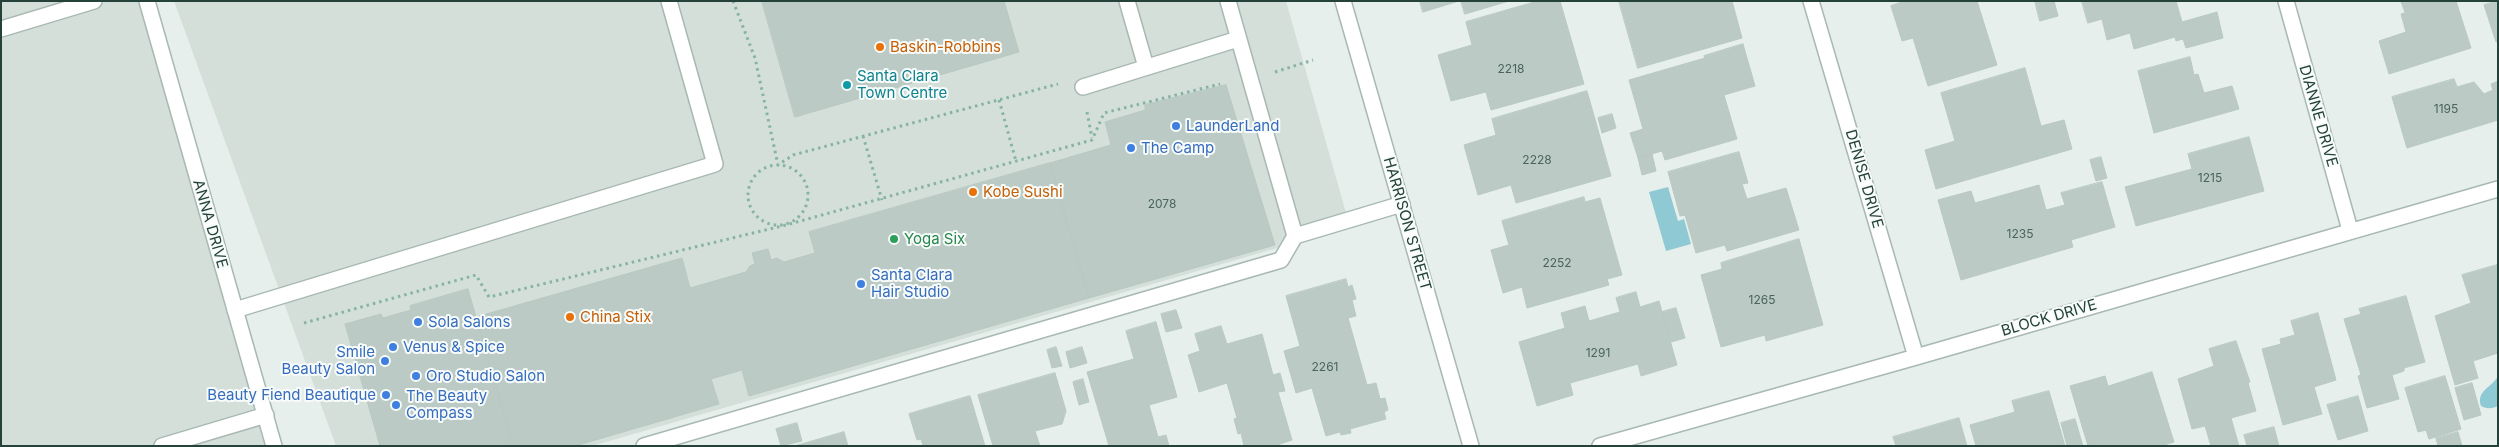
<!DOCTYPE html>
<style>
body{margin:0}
#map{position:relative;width:2499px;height:447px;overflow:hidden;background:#e6efeb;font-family:Inter,sans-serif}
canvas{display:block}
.frame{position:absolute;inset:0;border:2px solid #24423a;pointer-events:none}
</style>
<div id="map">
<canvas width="2499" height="447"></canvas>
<div class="frame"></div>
</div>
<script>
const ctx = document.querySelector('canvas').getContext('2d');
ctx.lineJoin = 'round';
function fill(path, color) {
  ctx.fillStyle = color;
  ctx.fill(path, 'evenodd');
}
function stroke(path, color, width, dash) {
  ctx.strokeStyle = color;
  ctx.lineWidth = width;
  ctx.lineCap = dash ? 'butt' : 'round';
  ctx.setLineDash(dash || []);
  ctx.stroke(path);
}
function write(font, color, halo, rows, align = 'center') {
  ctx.font = font + ' Inter,sans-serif';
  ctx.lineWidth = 4;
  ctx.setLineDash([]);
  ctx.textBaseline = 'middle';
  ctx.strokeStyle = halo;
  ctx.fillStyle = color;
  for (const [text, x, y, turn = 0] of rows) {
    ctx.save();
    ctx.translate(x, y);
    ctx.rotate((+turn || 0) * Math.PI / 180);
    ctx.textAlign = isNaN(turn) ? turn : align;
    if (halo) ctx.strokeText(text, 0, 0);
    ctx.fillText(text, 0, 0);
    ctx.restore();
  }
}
fill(new Path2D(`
 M1 1H147L274 446H1Z
 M174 1H1286L1350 227 592 446H336Z`), '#d4dfda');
fill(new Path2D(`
 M1668 187 1678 221 1684 219 1691 244 1666 251 1649 192Z
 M2498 376V406C2491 409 2487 409 2481 406 2476 390 2492 388 2498 376Z`), '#8ec9d4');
const building = new Path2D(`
 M762 1H1004L1019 52 795 117Z
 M1420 1H1459L1423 12Z
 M1461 1H1509L1465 14Z
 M1538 1H1560L1584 84 1491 110 1486 92 1451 101 1438 55 1472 45 1466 22Z
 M1619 1H1732L1742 38 1638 68Z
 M1905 1H1977L1997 65 1928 86 1913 38 1902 41 1891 6Z
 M2035 1H2054L2058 16 2040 21Z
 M2082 1H2176L2182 22 2217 12 2223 38 2186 48 2183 39 2176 41 2175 37 2134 49 2130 33 2107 40 2102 19 2088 23Z
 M2401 1H2456L2471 48 2389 74 2379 41 2406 32 2401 14 2405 13Z
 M2498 1V41L2496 42 2484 5Z
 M1743 44 1755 86 1724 95 1737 139 1665 160 1662 151 1638 158 1630 133 1643 129 1629 80 1705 58 1704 56Z
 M2190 57 2194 75 2198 74 2204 93 2232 86 2239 109 2154 133 2138 71Z
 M2025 68 2041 126 2064 120 2072 149 1936 189 1925 150 1955 141 1941 93Z
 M2454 79 2457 87 2474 82 2484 94 2493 90 2491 84 2498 81V120L2407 148 2392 97Z
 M1226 85 1275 245 1089 298 1050 163 1111 145 1105 122 1145 110V105Z
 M1587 91 1611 176 1516 203 1511 185 1478 195 1464 145 1496 135 1492 119Z
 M1612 114 1616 128 1602 133 1598 118Z
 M2249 137 2264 191 2136 226 2125 187 2192 169 2188 154Z
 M1739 152 1748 183 1742 184 1747 199 1786 188 1799 230 1727 251 1725 245 1696 253 1685 215 1680 216 1668 172Z
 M1652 154 1656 171 1642 175 1638 158Z
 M2101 157 2107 178 2096 181 2090 160Z
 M1050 163 1089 298 749 396 742 370 711 379 719 404 575 446H513L476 317 682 258 690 288 746 272 750 266 755 264 752 253 768 249 771 260 777 258 784 262 815 253 809 232Z
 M2102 182 2115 227 2071 240 2073 247 1961 280 1938 200 1971 191 1975 203 2039 185 2046 210 2065 205 2061 193Z
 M1584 197 1585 202 1600 198 1622 275 1607 279 1609 285 1527 308 1522 287 1503 293 1491 250 1509 245 1502 221Z
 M1799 239 1823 325 1766 341 1765 335 1721 347 1701 275 1722 269 1721 263Z
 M2497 265 2498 353 2473 361 2478 378 2455 385 2435 316 2471 303 2462 275Z
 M1346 279 1348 287 1352 285 1356 299 1352 300 1356 316 1348 318 1367 385 1376 383 1380 399 1385 398 1388 410 1384 412 1386 419 1350 429 1351 433 1341 435 1340 432 1326 436 1312 388 1296 393 1284 351 1300 346 1286 296Z
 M468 289 513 446H380L345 324 381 314 383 318 411 310 410 306Z
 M1636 292 1640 307 1659 301 1677 365 1641 376 1638 364 1570 383 1573 395 1537 406 1519 342 1565 328 1561 313 1585 306 1589 321 1620 312 1616 298Z
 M2406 296 2425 362 2404 368V371L2392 375 2399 399 2367 408 2358 376 2361 375 2344 319 2361 314 2359 309Z
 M1676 308 1685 338 1671 342 1662 312Z
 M1176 310 1182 328 1166 332 1161 314Z
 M2318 313 2336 380 2314 387 2322 414 2283 425 2262 349 2281 344 2280 339 2295 335 2291 321Z
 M1156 322 1177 397 1149 405 1158 437 1166 435 1169 446H1109L1087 372 1134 359 1126 331Z
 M1221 326 1227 344 1262 334 1273 375 1280 373 1285 391 1278 392 1292 440 1274 446H1244L1241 433 1238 434 1234 419 1237 418 1227 383 1199 392 1188 355 1200 351 1195 334Z
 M2236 341 2250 382 2248 383 2256 411 2231 418 2239 446H2211L2205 426 2192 429 2178 379 2214 366 2209 349Z
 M1056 347 1062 366 1052 368 1047 350Z
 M1082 347 1087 363 1070 368 1066 352Z
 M2152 372 2174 442 2161 446H2088L2070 386 2105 376 2108 386Z
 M1055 373 1066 411 1062 424 1035 431 1040 446H993L978 395Z
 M2445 376 2461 429 2429 439 2426 430 2418 432 2405 388Z
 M1083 379 1089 402 1079 405 1073 382Z
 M2472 383 2481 415 2464 420 2455 388Z
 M2049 391 2065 446H1976L1970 425 2015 412 2012 401Z
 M970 396 985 446H923L921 439 917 440 909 414Z
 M2358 396 2368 431 2338 440 2327 405Z
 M1959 418 1967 446H1896L1893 437Z
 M2075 419 2083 446H2067L2061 423Z
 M797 423 802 441 781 446 776 429Z
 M2274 427 2279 446H2247L2244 435Z
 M844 432 848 446H795Z
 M2458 432 2462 446H2438L2436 438Z`);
fill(building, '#bbcac4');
stroke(building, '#b8c9c2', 1);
const service = new Path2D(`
 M1127 1 1146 67
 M1228 1 1295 236
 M1 29 94 1
 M1083 87 1238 39
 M235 310 715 164 669 1
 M162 446 266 415
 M644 446 1281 260 1295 236 1402 204`);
const minor = new Path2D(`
 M1343 1 1471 446
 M1811 1 1916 357
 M2286 1 2350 230
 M1600 446 1916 357 2498 189`);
const tertiary = new Path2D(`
 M147 1 274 446`);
stroke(service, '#a8b8b2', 18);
stroke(minor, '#a8b8b2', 18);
stroke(tertiary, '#a8b8b2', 18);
stroke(new Path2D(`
 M733 1 755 58 778 165 793 155 1058 84
 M1275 72 1313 60
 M999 100 1016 161
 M1087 112 1092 138
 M863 136 882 200
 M748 195a30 30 0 1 1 60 0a30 30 0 1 1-60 0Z
 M304 323 476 275 489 297 786 225 1092 140 1104 113 1220 84`), '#86b3a5', 3, [2.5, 4]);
stroke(service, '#fff', 15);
stroke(minor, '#fff', 15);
stroke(tertiary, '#fff', 15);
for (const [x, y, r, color] of [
 [880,47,5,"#e8710a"],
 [847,85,5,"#0f9aa8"],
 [1176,126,5,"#3f7fe0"],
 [1131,148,5,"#3f7fe0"],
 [973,192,5,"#e8710a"],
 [894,239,5,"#2e9e5b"],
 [861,284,5,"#3f7fe0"],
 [570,317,5,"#e8710a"],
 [418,322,5,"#3f7fe0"],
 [393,347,5,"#3f7fe0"],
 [385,361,5,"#3f7fe0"],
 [416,376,5,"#3f7fe0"],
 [386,395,5,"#3f7fe0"],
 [396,405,5,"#3f7fe0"]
]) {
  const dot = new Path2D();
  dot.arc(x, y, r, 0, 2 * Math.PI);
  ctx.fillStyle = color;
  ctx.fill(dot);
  stroke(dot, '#f7fbf9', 2);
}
write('12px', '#4a645c', null, [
 ["2218",1511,69],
 ["1195",2446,109],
 ["2228",1537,160],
 ["1215",2210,178],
 ["2078",1162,204],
 ["1235",2020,234],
 ["2252",1557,263],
 ["1265",1762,300],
 ["1291",1598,353],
 ["2261",1325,367]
]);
write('15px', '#c56008', '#f7fbf9', [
 ["Baskin-Robbins",890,47],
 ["Kobe Sushi",983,192],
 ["China Stix",580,317]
], 'left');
write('15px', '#0d838f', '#f7fbf9', [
 ["Santa Clara",857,76],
 ["Town Centre",857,93]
], 'left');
write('15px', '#24423a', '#f7fbf9', [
 ["DIANNE DRIVE",2318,116,74],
 ["DENISE DRIVE",1864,179,74],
 ["ANNA DRIVE",210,224,74],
 ["HARRISON STREET",1407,224,74],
 ["BLOCK DRIVE",2049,318,-16]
]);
write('15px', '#366cbe', '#f7fbf9', [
 ["LaunderLand",1186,126],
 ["The Camp",1141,148],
 ["Santa Clara",871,275],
 ["Hair Studio",871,292],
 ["Sola Salons",428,322],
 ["Venus & Spice",403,347],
 ["Smile",375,352,"right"],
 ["Beauty Salon",375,369,"right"],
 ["Oro Studio Salon",426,376],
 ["Beauty Fiend Beautique",376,395,"right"],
 ["The Beauty",406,396],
 ["Compass",406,413]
], 'left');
write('15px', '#27864d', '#f7fbf9', [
 ["Yoga Six",904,239]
], 'left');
</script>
